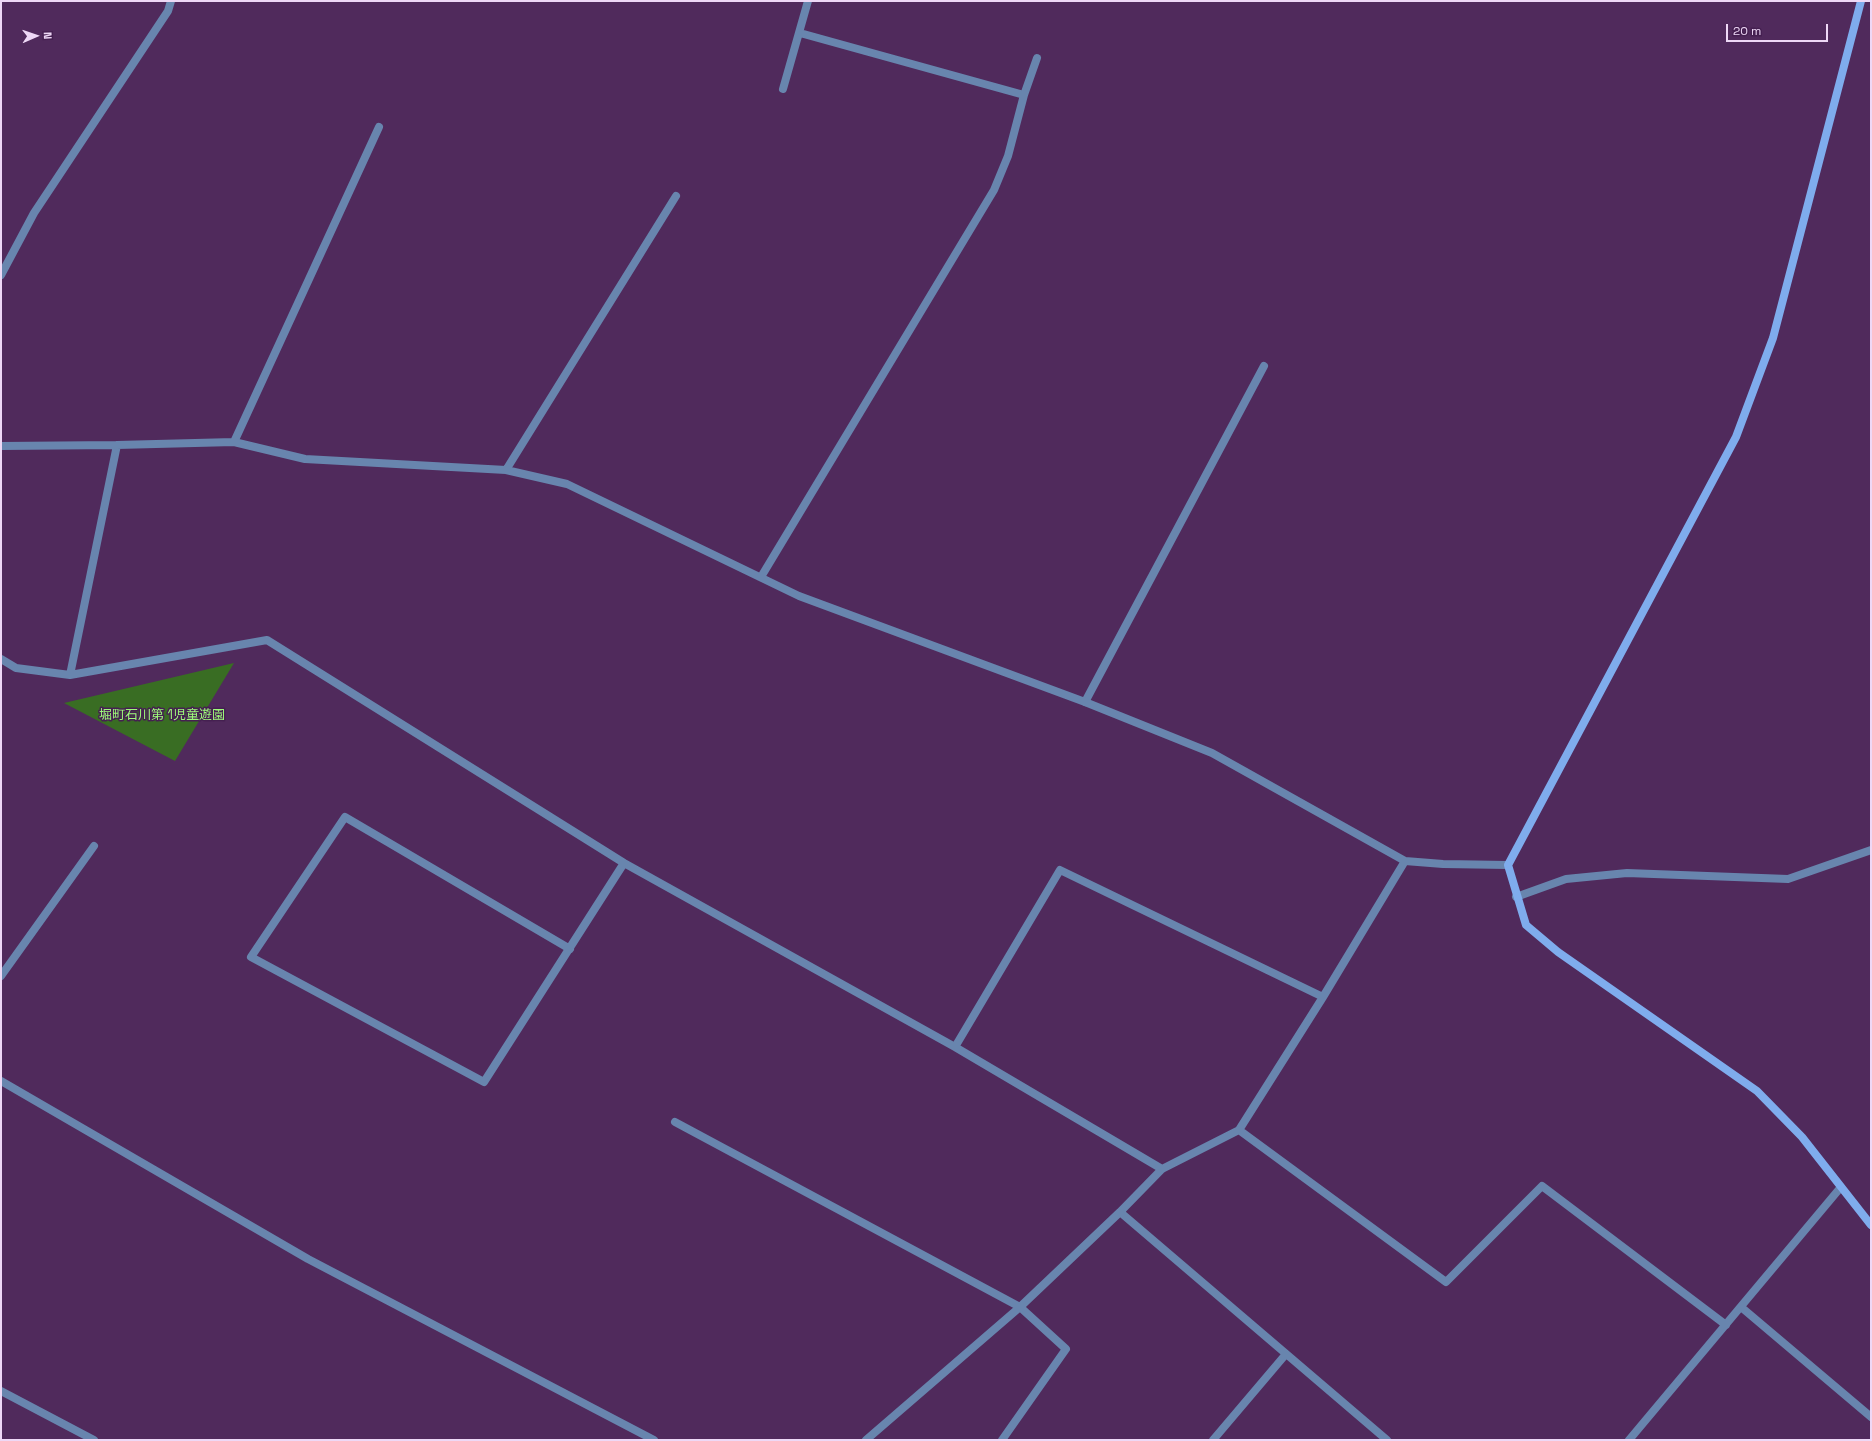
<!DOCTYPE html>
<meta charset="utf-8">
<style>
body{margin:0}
#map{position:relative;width:1872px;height:1441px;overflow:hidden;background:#502a5c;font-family:"Space Grotesk",sans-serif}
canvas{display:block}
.frame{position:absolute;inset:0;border:2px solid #eed8f6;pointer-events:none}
.north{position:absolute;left:16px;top:16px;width:40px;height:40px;-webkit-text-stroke:3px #452051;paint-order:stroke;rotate:88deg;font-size:11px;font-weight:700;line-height:16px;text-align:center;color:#eed8f6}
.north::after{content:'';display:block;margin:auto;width:14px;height:18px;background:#eed8f6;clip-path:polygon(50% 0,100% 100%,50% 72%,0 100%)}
.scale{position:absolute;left:1726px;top:24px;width:102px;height:18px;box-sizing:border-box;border:2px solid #eed8f6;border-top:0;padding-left:5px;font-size:12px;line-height:14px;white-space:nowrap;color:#eed8f6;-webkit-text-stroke:3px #452051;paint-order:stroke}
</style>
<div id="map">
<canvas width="1872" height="1441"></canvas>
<div class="frame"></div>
<div class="north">N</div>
<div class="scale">20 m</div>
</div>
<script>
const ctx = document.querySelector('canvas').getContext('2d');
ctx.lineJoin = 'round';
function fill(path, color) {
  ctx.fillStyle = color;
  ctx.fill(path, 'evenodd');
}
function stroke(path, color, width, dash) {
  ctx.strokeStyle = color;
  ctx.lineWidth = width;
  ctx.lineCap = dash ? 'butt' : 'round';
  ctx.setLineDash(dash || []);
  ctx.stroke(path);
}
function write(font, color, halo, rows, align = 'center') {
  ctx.font = font + ' "Space Grotesk","Noto Sans JP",sans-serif';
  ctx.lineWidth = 3;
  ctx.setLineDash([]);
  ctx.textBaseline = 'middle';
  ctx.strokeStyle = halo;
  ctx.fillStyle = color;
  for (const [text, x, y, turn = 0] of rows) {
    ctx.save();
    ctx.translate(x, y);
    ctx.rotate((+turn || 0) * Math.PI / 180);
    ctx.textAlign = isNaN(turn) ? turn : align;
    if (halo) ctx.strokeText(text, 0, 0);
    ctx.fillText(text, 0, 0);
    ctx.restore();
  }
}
fill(new Path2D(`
 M234 663 175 761 64 703Z`), '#396d23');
stroke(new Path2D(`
 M1085 702 1264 366
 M1516 897 1566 879 1627 873 1788 879 1871 850
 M866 1440 1020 1307`), '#6885ae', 8);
stroke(new Path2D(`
 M800 33 1024 95
 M783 89 808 1
 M1 275 34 213 168 11 171 1
 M234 442 379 127
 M1 446 117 445 234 442 305 459 506 470 567 484 799 596 1085 702 1212 753 1405 861 1443 864 1508 865
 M506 470 676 196
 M761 577 994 190 1008 156 1024 95 1037 58
 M1 659 16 668 70 675 267 640 624 863 955 1047 1162 1169
 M70 675 117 445
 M570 949 345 817 251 957 484 1082 624 863
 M1 976 94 846
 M955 1047 1060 870 1323 997
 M1 1081 308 1259 654 1440
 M675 1122 1020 1307 1066 1349 1002 1440
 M1239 1130 1446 1282 1542 1186 1726 1325
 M1120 1212 1387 1440
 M1020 1307 1120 1212 1162 1169 1239 1130 1323 997 1405 861
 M1741 1307 1871 1417
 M1 1391 94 1440
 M1213 1440 1286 1354
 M1629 1440 1841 1187`), '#6885ae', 8);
stroke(new Path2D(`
 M1861 1 1773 338 1736 437 1508 865 1526 925 1558 952 1757 1091 1802 1137 1871 1225`), '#7faced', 8);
write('13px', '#9efb7a', '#452051', [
 ["堀町石川第 1児童遊園",162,715]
]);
</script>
